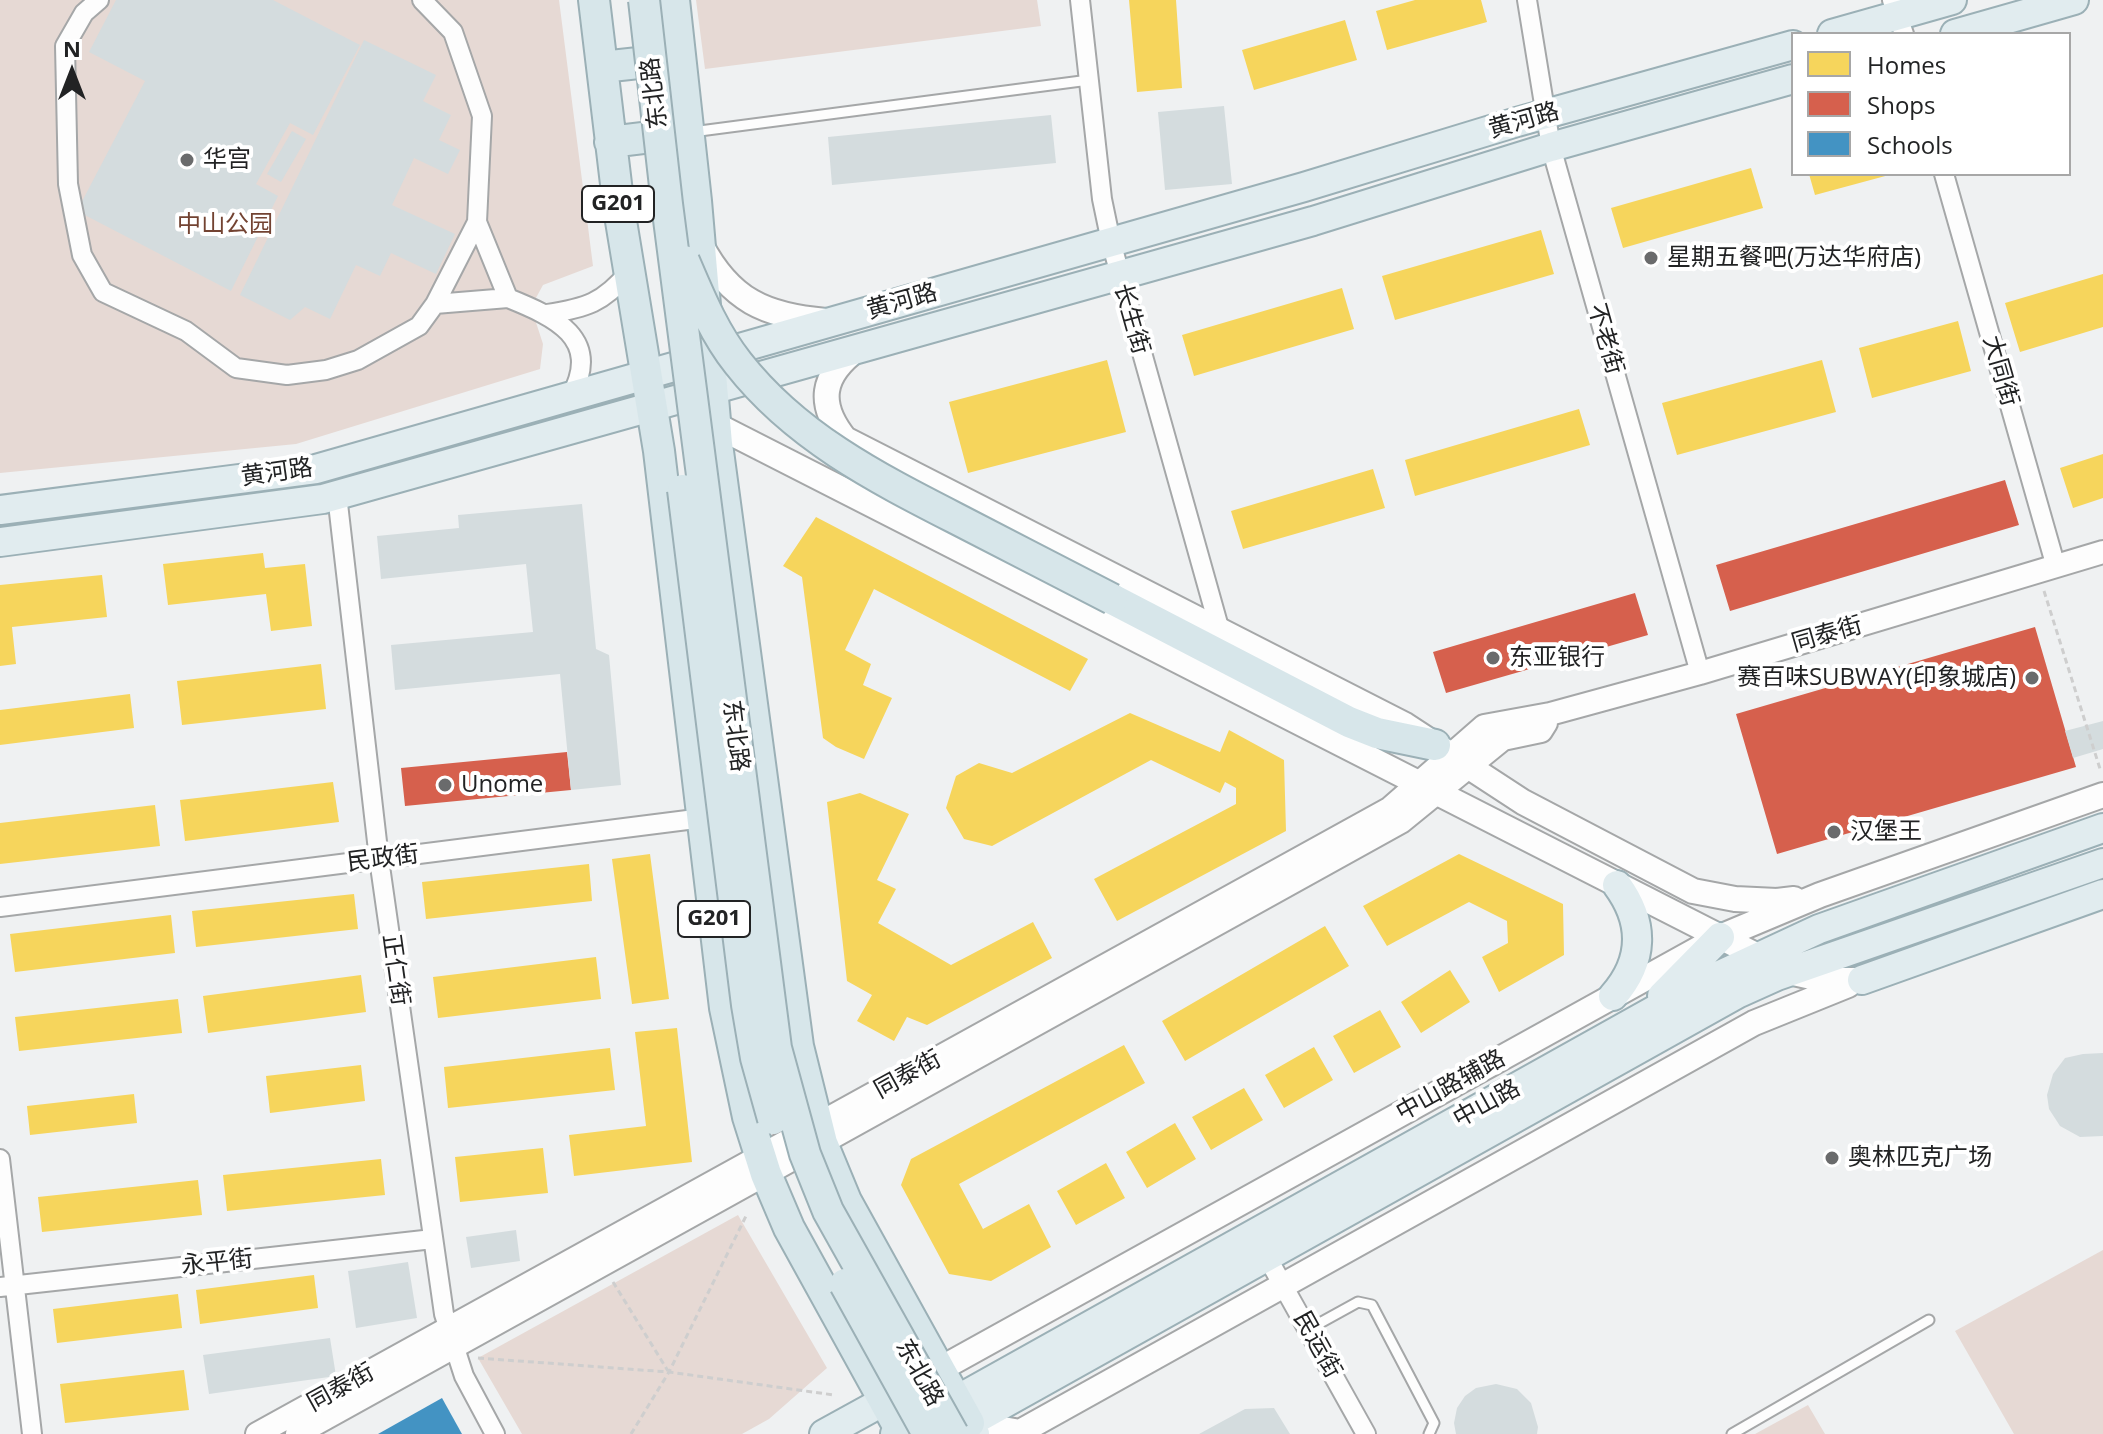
<!DOCTYPE html>
<meta charset="utf-8">
<style>
body{margin:0}
#map{position:relative;width:2103px;height:1434px;overflow:hidden;background:#eff1f2;font-family:"Open Sans",sans-serif}
canvas{display:block}
.legend{position:absolute;left:1791px;top:32px;width:280px;height:144px;box-sizing:border-box;background:#fff;border:2px solid #a7a7a7;margin:0;padding:10px 14px;list-style:none;font-size:24px;color:#222324}
.legend li{display:flex;align-items:center;gap:16px;height:40px}
.legend b{width:40px;border:2px solid #a7a7a7}
.north{position:absolute;left:32px;top:32px;width:80px;height:80px;-webkit-text-stroke:6px #fff;paint-order:stroke;rotate:0deg;font-size:22px;font-weight:700;line-height:32px;text-align:center;color:#222324}
.north::after{content:'';display:block;margin:auto;width:28px;height:36px;background:#222324;clip-path:polygon(50% 0,100% 100%,50% 72%,0 100%)}
</style>
<div id="map">
<canvas width="2103" height="1434"></canvas>
<ul class="legend">
<li><b style="height:22px;background:#f6d55c"></b>Homes</li>
<li><b style="height:22px;background:#d6604d"></b>Shops</li>
<li><b style="height:22px;background:#4393c3"></b>Schools</li>
</ul>
<div class="north">N</div>
</div>
<script>
const ctx = document.querySelector('canvas').getContext('2d');
ctx.lineJoin = 'round';
function fill(path, color) {
  ctx.fillStyle = color;
  ctx.fill(path, 'evenodd');
}
function stroke(path, color, width, dash) {
  ctx.strokeStyle = color;
  ctx.lineWidth = width;
  ctx.lineCap = dash ? 'butt' : 'round';
  ctx.setLineDash(dash || []);
  ctx.stroke(path);
}
function write(font, color, halo, rows, align = 'center') {
  ctx.font = font + ' "Open Sans","Noto Sans SC",sans-serif';
  ctx.lineWidth = 8;
  ctx.setLineDash([]);
  ctx.textBaseline = 'middle';
  ctx.strokeStyle = halo;
  ctx.fillStyle = color;
  for (const [text, x, y, turn = 0] of rows) {
    ctx.save();
    ctx.translate(x, y);
    ctx.rotate((+turn || 0) * Math.PI / 180);
    ctx.textAlign = isNaN(turn) ? turn : align;
    if (halo) ctx.strokeText(text, 0, 0);
    ctx.fillText(text, 0, 0);
    ctx.restore();
  }
}
fill(new Path2D(`
 M0 0H559L593 266 543 285 531 307 543 344 540 369 296 444 0 473Z
 M696 0H1037L1041 26 705 69Z
 M738 1215 827 1368 769 1419 742 1434H522L478 1358Z
 M2103 1250V1434H2014L1955 1331Z
 M1808 1405 1825 1434H1755Z`), '#e6d9d4');
fill(new Path2D(`
 M1129 0H1176L1182 88 1137 92Z
 M1415 0H1481L1487 22 1387 50 1376 11Z
 M1345 20 1357 60 1254 90 1242 50Z
 M1751 168 1763 208 1623 248 1611 208Z
 M1809 174H1889V175L1815 195Z
 M1541 230 1554 274 1395 320 1382 276Z
 M2103 274V327L2020 352 2005 303Z
 M1342 288 1354 329 1194 376 1182 335Z
 M1958 321 1971 371 1872 398 1859 348Z
 M1107 360 1126 432 968 473 949 402Z
 M1822 360 1836 412 1677 455 1662 403Z
 M1579 409 1590 445 1415 496 1405 460Z
 M2103 454V498L2073 508 2060 468Z
 M1373 469 1385 508 1243 549 1231 511Z
 M816 517 1088 659 1070 691 874 589 845 650 871 664 863 685 892 698 864 759 836 747 823 738 802 577 783 566Z
 M263 553 265 568 305 564 312 626 271 631 266 594 168 605 163 564Z
 M102 575 107 617 12 627 16 664 0 666V585Z
 M321 664 326 709 182 725 177 681Z
 M130 694 134 728 0 745V710Z
 M1130 713 1220 752 1229 730 1284 760 1286 831 1117 921 1094 879 1236 804V788L1225 782 1220 793 1151 760 992 846 964 839 946 808 956 776 979 763 1012 773Z
 M333 782 339 822 185 841 180 800Z
 M860 793 909 814 877 880 896 889 878 923 951 965 1033 922 1052 958 927 1025 907 1017 894 1041 857 1021 872 995 847 981 827 802Z
 M155 805 160 846 0 864V823Z
 M650 854 669 999 632 1004 612 859Z
 M1459 854 1563 904 1564 955 1499 992 1482 957 1508 943 1507 921 1469 902 1387 946 1363 906Z
 M589 864 592 901 426 919 422 882Z
 M354 894 358 929 196 947 192 911Z
 M171 915 175 953 15 972 10 934Z
 M1325 926 1349 966 1185 1061 1162 1021Z
 M596 957 601 999 438 1018 433 977Z
 M1450 970 1470 1002 1421 1033 1401 1002Z
 M361 975 366 1012 208 1033 203 996Z
 M178 999 182 1033 19 1051 15 1017Z
 M1380 1010 1401 1047 1354 1073 1333 1036Z
 M677 1028 692 1162 574 1176 569 1135 646 1126 635 1032Z
 M1124 1045 1145 1083 959 1184 983 1229 1029 1204 1051 1247 991 1281 949 1274 901 1185 911 1159Z
 M1314 1047 1333 1080 1284 1108 1265 1075Z
 M610 1048 615 1090 448 1108 444 1067Z
 M361 1065 365 1101 270 1113 266 1076Z
 M1244 1088 1263 1120 1211 1150 1192 1117Z
 M134 1094 137 1123 30 1135 27 1106Z
 M1175 1123 1196 1159 1147 1188 1126 1152Z
 M543 1148 548 1193 460 1202 455 1157Z
 M381 1159 385 1195 227 1211 223 1175Z
 M1106 1163 1125 1198 1076 1225 1057 1191Z
 M198 1180 202 1215 42 1232 38 1197Z
 M314 1275 318 1308 200 1324 196 1290Z
 M178 1294 182 1328 57 1343 53 1309Z
 M184 1370 189 1410 65 1423 60 1384Z`), '#f6d55c');
fill(new Path2D(`
 M2005 480 2019 525 1730 611 1716 565Z
 M1635 593 1648 635 1446 693 1433 652Z
 M2035 627 2076 767 1777 854 1736 714Z
 M567 752 571 790 405 806 401 768Z`), '#d6604d');
fill(new Path2D(`
 M442 1398 462 1434H378Z`), '#4393c3');
fill(new Path2D(`
 M116 0H273L360 45 313 135 290 123 256 184 278 196 231 291 77 211 145 81 89 52Z
 M364 40 436 75 423 101 451 115 439 140 460 150 448 174 414 158 392 205 455 234 436 274 391 253 380 276 356 265 330 319 305 307 290 320 240 295Z
 M1224 106 1232 184 1165 190 1158 112Z
 M1051 115 1056 163 832 185 828 137Z
 M292 131 306 139 281 182 267 174Z
 M582 504 596 649 609 655 621 785 571 790 560 674 395 690 391 645 533 632 526 564 381 579 377 536 459 528 458 515Z
 M2103 721V749L2073 758 2065 731Z
 M2103 1053V1136L2080 1137 2060 1126 2049 1109 2047 1095 2053 1074 2065 1058 2083 1054Z
 M516 1230 520 1261 471 1268 466 1237Z
 M408 1262 417 1318 356 1328 348 1271Z
 M330 1338 336 1376 209 1394 203 1355Z
 M1496 1384 1517 1389 1531 1403 1538 1427 1537 1434H1456L1454 1423 1457 1408 1465 1396 1476 1388Z
 M1274 1408 1290 1434H1199L1245 1409Z`), '#d4dcde');
const service = new Path2D(`
 M692 132 1089 80
 M1309 1329 1358 1302 1372 1305 1434 1423 1429 1434
 M1732 1434 1929 1320`);
const minor = new Path2D(`
 M99 0 84 13 65 46 68 184 82 255 103 292 186 331 236 368 287 375 326 370 358 360 419 326 435 304 477 222 482 116 453 32 422 0
 M1080 0 1102 199 1111 242 1220 631
 M1527 0 1551 147 1700 673
 M1892 0 1904 34
 M1944 174 2056 567
 M477 222 508 298C555 317 602 338 571 396
 M435 304 508 298
 M547 314C586 308 603 303 629 272
 M337 495 379 859 444 1314 464 1376 495 1434
 M0 907 711 817
 M0 1159 32 1434
 M1267 1257 1366 1434
 M0 1287 433 1239`);
const tertiary = new Path2D(`
 M257 1434 1389 809 1484 726 1550 714 1700 673 2103 552
 M297 1434 1401 822 1503 739 1541 731 1546 723`);
const secondary = new Path2D(`
 M701 245C730 300 765 316 826 321
 M857 349C821 376 817 404 845 439L1405 725 1523 802 1693 891 1735 899 1777 901 1794 899
 M702 418 1789 972 1825 980H1862
 M924 1378 1720 937 1820 895 2103 795
 M969 1423 1020 1432 1754 1023 1848 985`);
const primary = new Path2D(`
 M1832 34 1952 0
 M1955 34 2074 0
 M0 510 316 469 1304 187 1517 122 1793 45
 M0 542 323 499 1313 221 1551 147 1793 79
 M1862 980 2103 894
 M1613 996C1644 961 1645 923 1617 885
 M1662 996 1720 937
 M937 1411 1705 982 1819 929 2103 828
 M824 1434 884 1401
 M975 1434 969 1423 1737 994 1777 976 2103 863`);
const trunk = new Path2D(`
 M594 0 619 209 659 451 725 1008 748 1117 766 1174 789 1228 901 1431 896 1434
 M674 0 696 201 717 444 798 1046 822 1143 846 1201 969 1423 950 1434
 M602 67 675 59
 M610 142 684 133
 M1112 599 1349 722 1377 733 1435 745`);
stroke(service, '#a5a7a8', 13);
stroke(minor, '#a5a7a8', 22);
stroke(tertiary, '#a5a7a8', 26);
stroke(secondary, '#a5a7a8', 28);
stroke(primary, '#9bb0b6', 32);
stroke(trunk, '#9bb0b6', 34);
stroke(new Path2D(`
 M2044 591 2101 772
 M613 1282 668 1371
 M478 1358 669 1372 834 1395
 M631 1434 669 1372 746 1216`), '#cecece', 3, [6, 4]);
stroke(service, '#fdfdfd', 9);
stroke(minor, '#fdfdfd', 18);
stroke(tertiary, '#fdfdfd', 22);
stroke(secondary, '#fdfdfd', 24);
stroke(primary, '#e1ecef', 28);
stroke(trunk, '#d7e6ea', 30);
const trunkBridge = new Path2D(`
 M644 0 667 204 776 1048 805 1154 828 1211 953 1434
 M684 261C699 296 714 333 738 363 795 436 875 477 955 518 1007 545 1060 572 1112 599
 M683 490 747 1005 756 1058 773 1119
 M845 1284 928 1434`);
stroke(trunkBridge, '#9bb0b6', 34, []);
stroke(trunkBridge, '#d7e6ea', 30);
for (const [x, y, r, color] of [
 [187,160,8,"#6a6b6c"],
 [1651,258,8,"#6a6b6c"],
 [1493,658,8,"#6a6b6c"],
 [2032,678,8,"#6a6b6c"],
 [445,785,8,"#6a6b6c"],
 [1834,832,8,"#6a6b6c"],
 [1832,1158,8,"#6a6b6c"]
]) {
  const dot = new Path2D();
  dot.arc(x, y, r, 0, 2 * Math.PI);
  ctx.fillStyle = color;
  ctx.fill(dot);
  stroke(dot, '#fff', 3);
}
for (const [x, y, w] of [
 [618,204,72],
 [714,919,72]
]) {
  const box = new Path2D();
  box.roundRect(x - w / 2, y - 18, w, 36, 6);
  ctx.fillStyle = '#fff';
  ctx.fill(box);
  stroke(box, '#222324', 2);
}
write('bold 22px', '#222324', null, [
 ["G201",618,204],
 ["G201",714,919]
]);
write('24px', '#222324', '#fff', [
 ["东北路",655,93,-97],
 ["黄河路",1524,121,-16],
 ["黄河路",902,302,-16],
 ["长生街",1131,319,74],
 ["不老街",1605,339,74],
 ["大同街",2000,371,74],
 ["黄河路",277,473,-8],
 ["同泰街",1827,635,-16],
 ["东北路",735,736,83],
 ["民政街",383,859,-7],
 ["正仁街",395,970,82],
 ["同泰街",908,1075,-29],
 ["中山路辅路",1451,1086,-29],
 ["中山路",1487,1104,-29],
 ["永平街",217,1263,-6],
 ["民运街",1317,1345,61],
 ["东北路",919,1373,61],
 ["同泰街",341,1388,-29]
]);
write('24px', '#222324', '#fff', [
 ["华宫",203,160],
 ["星期五餐吧(万达华府店)",1667,258],
 ["东亚银行",1509,658],
 ["赛百味SUBWAY(印象城店)",2016,678,"right"],
 ["Unome",461,785],
 ["汉堡王",1850,832],
 ["奥林匹克广场",1848,1158]
], 'left');
write('24px', '#734332', '#fff', [
 ["中山公园",225,225]
]);
</script>
